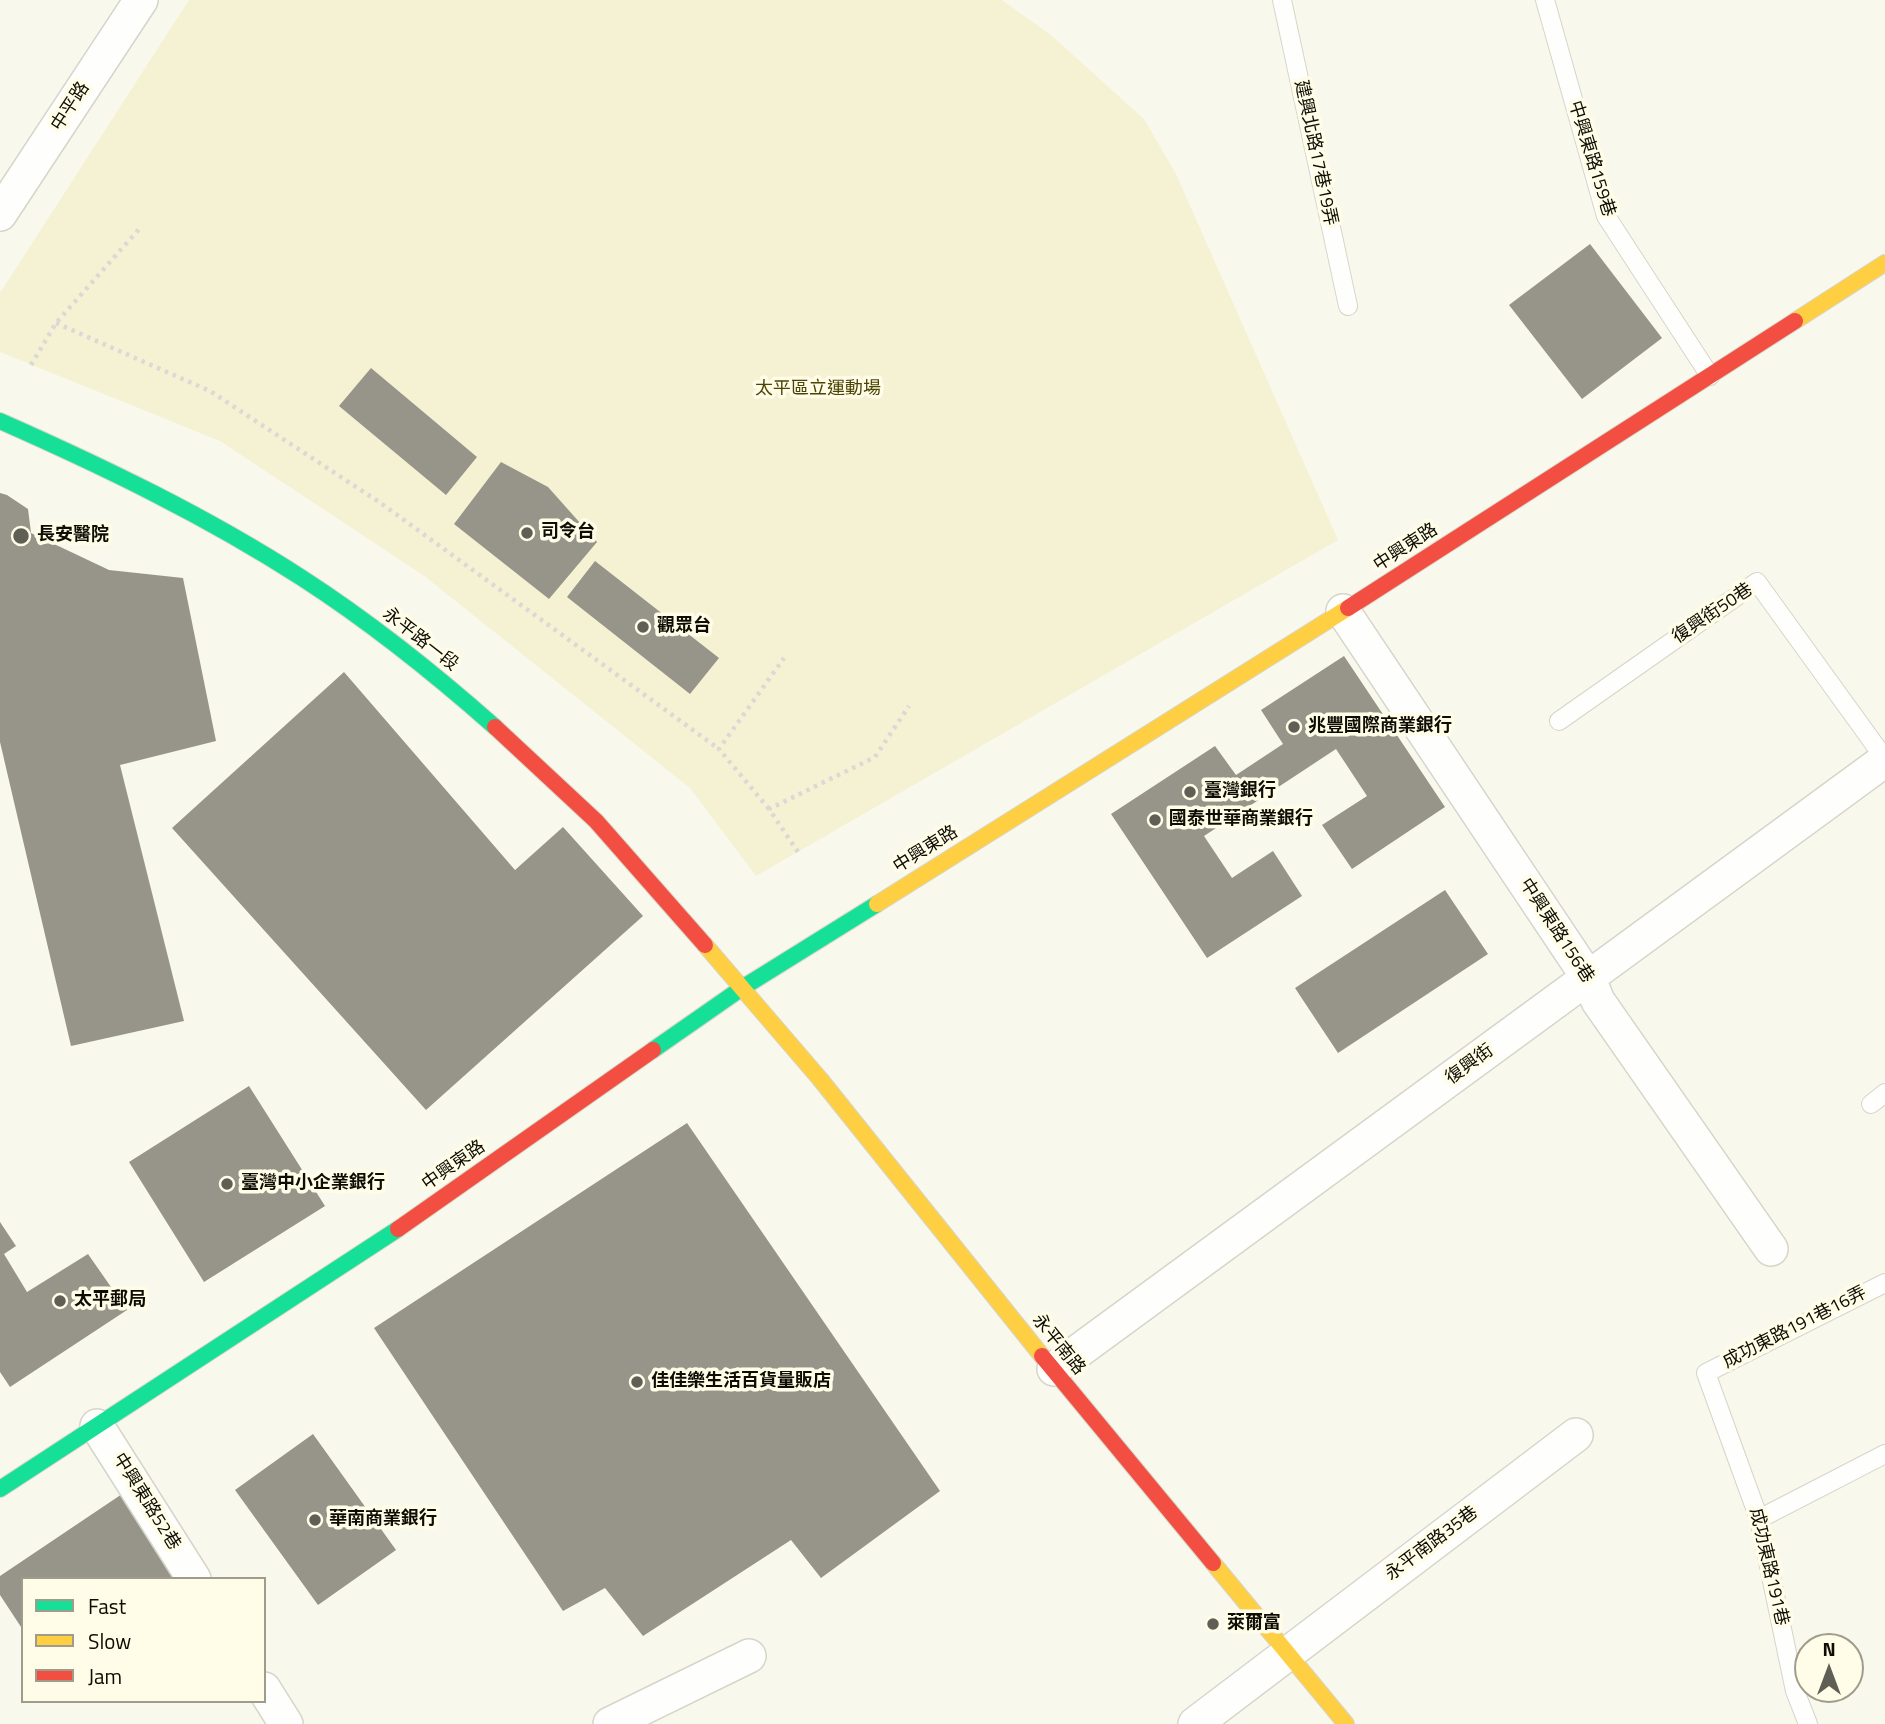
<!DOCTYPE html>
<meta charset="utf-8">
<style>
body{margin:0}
#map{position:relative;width:1885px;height:1724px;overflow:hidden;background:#f9f8ed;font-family:"Titillium Web",sans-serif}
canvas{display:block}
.legend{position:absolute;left:21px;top:1577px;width:245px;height:126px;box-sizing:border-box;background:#fffce7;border:2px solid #9f9c8c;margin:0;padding:9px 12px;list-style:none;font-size:21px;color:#0e0c03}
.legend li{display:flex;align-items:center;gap:14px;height:35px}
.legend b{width:35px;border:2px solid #9f9c8c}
.north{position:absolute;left:1794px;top:1633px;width:70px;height:70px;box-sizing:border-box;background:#fffce7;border:2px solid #9f9c8c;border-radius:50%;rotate:0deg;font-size:19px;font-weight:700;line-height:28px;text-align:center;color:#0e0c03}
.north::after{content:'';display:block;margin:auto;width:24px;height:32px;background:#605f55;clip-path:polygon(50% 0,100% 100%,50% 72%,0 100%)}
</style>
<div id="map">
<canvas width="1885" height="1724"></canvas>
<ul class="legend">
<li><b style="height:9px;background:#16e098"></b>Fast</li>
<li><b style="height:9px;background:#ffcf43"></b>Slow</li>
<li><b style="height:9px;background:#f24e42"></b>Jam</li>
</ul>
<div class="north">N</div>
</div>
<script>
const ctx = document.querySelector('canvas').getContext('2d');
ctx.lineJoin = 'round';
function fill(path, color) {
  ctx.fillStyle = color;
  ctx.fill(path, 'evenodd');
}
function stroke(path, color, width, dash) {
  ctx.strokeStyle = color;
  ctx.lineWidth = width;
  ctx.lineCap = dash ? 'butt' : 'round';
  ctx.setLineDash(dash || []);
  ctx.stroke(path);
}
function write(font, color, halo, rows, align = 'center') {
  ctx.font = font + ' "Titillium Web","Noto Sans TC",sans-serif';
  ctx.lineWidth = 7;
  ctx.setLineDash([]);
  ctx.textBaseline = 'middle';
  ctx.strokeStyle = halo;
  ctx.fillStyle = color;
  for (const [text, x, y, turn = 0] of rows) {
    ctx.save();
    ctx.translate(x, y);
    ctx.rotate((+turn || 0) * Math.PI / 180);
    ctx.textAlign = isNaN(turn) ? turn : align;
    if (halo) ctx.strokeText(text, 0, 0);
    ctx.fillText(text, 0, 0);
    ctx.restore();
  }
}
fill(new Path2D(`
 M189 0H1002L1052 36 1144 119 1176 174 1338 540 756 876 690 788 423 575 220 441 0 352V293Z`), '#f5f1d3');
fill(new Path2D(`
 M1590 244 1662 338 1582 399 1509 305Z
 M371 368 477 457 446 495 339 406Z
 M501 462 548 487 597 542 549 599 454 524Z
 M0 493 7 495 28 509 31 533 109 570 183 578 216 741 120 765 184 1021 71 1046 0 742Z
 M595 561 719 658 690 694 567 597Z
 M1344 656 1445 807 1352 869 1322 825 1367 796 1336 749 1204 836 1232 878 1273 851 1302 896 1207 958 1111 814 1215 746 1236 775 1283 744 1261 710Z
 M344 672 515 870 563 827 643 916 426 1110 172 828Z
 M1445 890 1488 954 1338 1053 1295 988Z
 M249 1086 325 1206 204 1282 129 1162Z
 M687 1123 940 1491 821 1578 791 1540 643 1636 605 1588 563 1611 374 1328Z
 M0 1222 16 1246 4 1254 27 1292 88 1254 127 1310 10 1387 0 1372Z
 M313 1434 396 1550 318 1605 235 1490Z
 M131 1488 191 1579H23V1630L0 1595V1576Z`), '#97958a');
const lane = new Path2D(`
 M1282 0 1348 306
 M1545 0 1606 216 1710 376
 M1559 721 1757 582 1885 759
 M1871 1104 1885 1093
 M1759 1519 1885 1454
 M1808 1724 1795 1691 1759 1519 1706 1373 1885 1283`);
const street = new Path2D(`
 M0 214 141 0
 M1343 611 1589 979 1598 1001 1771 1249
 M1054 1369 1885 760
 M97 1426 194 1579
 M264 1689 286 1724
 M610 1724 749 1656
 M1195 1724 1576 1435`);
const fast = new Path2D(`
 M0 421C104 467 206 516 302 578 370 622 434 673 495 727
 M653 1050 742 988 877 904
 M0 1489 398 1229`);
const slow = new Path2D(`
 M1795 321 1885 263
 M877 904 1348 608
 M705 945 820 1079 1042 1356
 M1213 1563 1346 1724`);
const jam = new Path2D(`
 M1348 608 1795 321
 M495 727 596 821 705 945
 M398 1229 653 1050
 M1042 1356 1213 1563`);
stroke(lane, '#d6d5c9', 20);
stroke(street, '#d6d5c9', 36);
stroke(fast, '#d6d5c9', 18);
stroke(slow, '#d6d5c9', 18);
stroke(jam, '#d6d5c9', 18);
stroke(new Path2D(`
 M56 323 210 391 382 504 719 749
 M31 365 56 323 140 228
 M769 809 719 749 784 658
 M798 852 769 809 875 757 909 706`), '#dad9d5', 4.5, [3.5, 5]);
stroke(lane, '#fefefc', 18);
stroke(street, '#fefefc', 33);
stroke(fast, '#16e098', 16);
stroke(slow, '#ffcf43', 16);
stroke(jam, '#f24e42', 16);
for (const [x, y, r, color] of [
 [527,533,7,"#605f55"],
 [21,536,9,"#605f55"],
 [643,627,7,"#605f55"],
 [1294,727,7,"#605f55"],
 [1190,792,7,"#605f55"],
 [1155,820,7,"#605f55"],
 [227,1184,7,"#605f55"],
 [60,1301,7,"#605f55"],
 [637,1382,7,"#605f55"],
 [315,1520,7,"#605f55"],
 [1213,1624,7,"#605f55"]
]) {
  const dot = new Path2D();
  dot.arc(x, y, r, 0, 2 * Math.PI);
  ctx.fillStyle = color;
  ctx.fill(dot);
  stroke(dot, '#fffce7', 2.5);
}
write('18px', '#0e0c03', '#fffce7', [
 ["中平路",71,107,-57],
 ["建興北路17巷19弄",1315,153,78],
 ["中興東路159巷",1591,159,73],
 ["中興東路",1406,548,-33],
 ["復興街50巷",1713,614,-34],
 ["永平路一段",420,640,38],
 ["中興東路",926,850,-32],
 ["中興東路156巷",1556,931,57],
 ["復興街",1470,1065,-36],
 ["中興東路",454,1166,-35],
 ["成功東路191巷16弄",1795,1328,-27],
 ["永平南路",1058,1345,51],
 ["中興東路52巷",146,1502,58],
 ["永平南路35巷",1432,1544,-37],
 ["成功東路191巷",1768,1567,77]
]);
write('18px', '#4c4405', '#fffce7', [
 ["太平區立運動場",818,390]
]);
write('bold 18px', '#0e0c03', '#fffce7', [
 ["司令台",541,533],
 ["長安醫院",37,536],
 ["觀眾台",657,627],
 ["兆豐國際商業銀行",1308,727],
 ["臺灣銀行",1204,792],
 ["國泰世華商業銀行",1169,820],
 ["臺灣中小企業銀行",241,1184],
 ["太平郵局",74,1301],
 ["佳佳樂生活百貨量販店",651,1382],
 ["華南商業銀行",329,1520],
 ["萊爾富",1227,1624]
], 'left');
</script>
